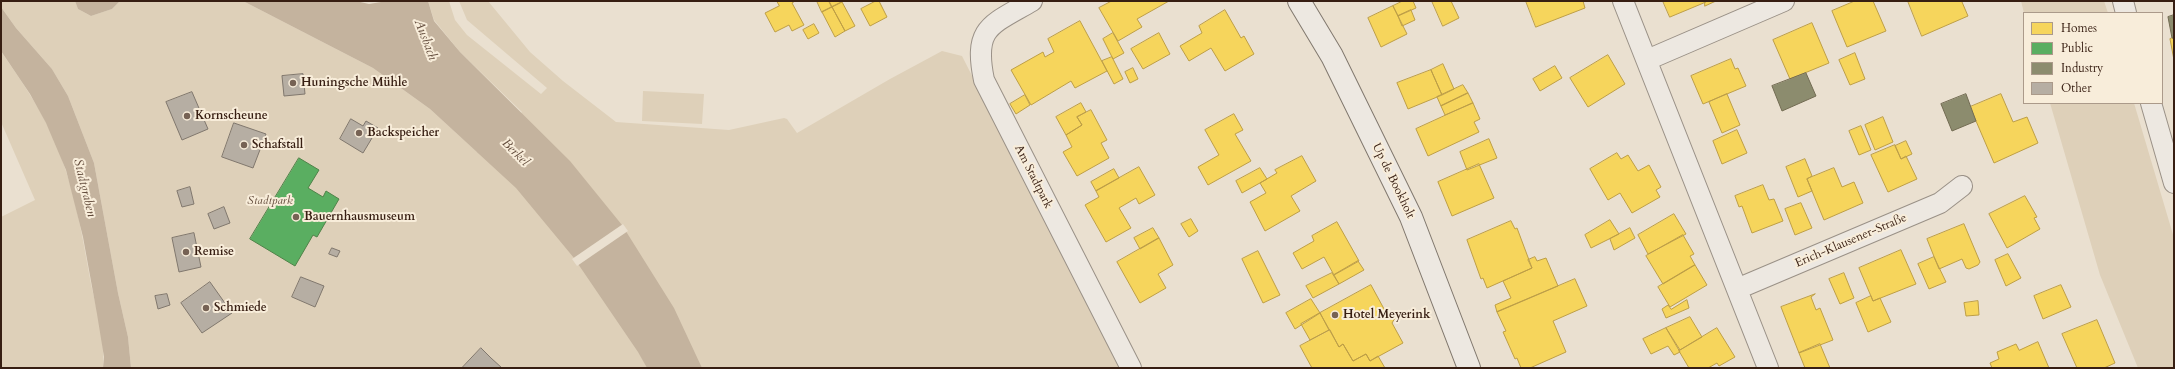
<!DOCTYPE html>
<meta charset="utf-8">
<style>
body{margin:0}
#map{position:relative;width:2175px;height:369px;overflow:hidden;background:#eae0d0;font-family:Cardo,serif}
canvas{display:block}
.frame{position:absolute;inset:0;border:2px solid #371e12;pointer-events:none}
.legend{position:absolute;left:2023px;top:12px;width:140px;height:92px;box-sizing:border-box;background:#f8edda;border:1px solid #ab9a8a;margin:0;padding:5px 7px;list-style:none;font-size:12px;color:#371e12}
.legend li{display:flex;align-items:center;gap:8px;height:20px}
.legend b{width:20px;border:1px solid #ab9a8a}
</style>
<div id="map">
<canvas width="2175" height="369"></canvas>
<div class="frame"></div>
<ul class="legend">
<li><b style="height:11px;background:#f6d55c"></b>Homes</li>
<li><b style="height:11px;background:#5aae61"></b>Public</li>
<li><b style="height:11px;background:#8c8c6e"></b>Industry</li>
<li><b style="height:11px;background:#b6aea3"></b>Other</li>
</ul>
</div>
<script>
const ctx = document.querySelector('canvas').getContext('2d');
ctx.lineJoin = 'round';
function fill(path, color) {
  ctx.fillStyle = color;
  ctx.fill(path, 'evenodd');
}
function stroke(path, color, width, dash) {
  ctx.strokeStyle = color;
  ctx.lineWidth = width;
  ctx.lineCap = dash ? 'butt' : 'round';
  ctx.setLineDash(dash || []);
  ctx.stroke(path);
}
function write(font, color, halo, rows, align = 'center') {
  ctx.font = font + ' Cardo,serif';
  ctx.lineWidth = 4;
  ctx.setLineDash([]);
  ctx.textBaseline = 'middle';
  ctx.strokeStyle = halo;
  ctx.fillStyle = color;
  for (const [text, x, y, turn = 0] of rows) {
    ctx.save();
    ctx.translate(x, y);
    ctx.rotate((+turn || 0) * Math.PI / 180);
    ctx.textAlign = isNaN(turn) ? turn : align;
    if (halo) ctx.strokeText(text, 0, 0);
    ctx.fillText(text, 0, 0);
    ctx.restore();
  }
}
fill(new Path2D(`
 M1 1H75L78 9 91 16 112 9 120 1H243L373 68 430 109 477 152 522 112 460 52 434 20 428 1H449L455 20 467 35 541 94 547 88 467 20 459 1H488L530 52 563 81 616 122 729 130 784 118 787 119 797 133 890 79 942 51 962 56 1120 368H687L639 352 647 368H131L128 337 118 293 94 163 68 96 52 69 16 28 1 7Z
 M2021 1H2104L2108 13H2024Z
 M1 51C23 84 47 117 60 154 76 196 83 240 91 284 97 311 105 340 103 368H1V217L35 200 1 122Z
 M643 91 704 94 702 124 642 121Z
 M2050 103H2134L2174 238V368H2138L2100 275Z`), '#ded0b9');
fill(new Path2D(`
 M75 1H120L112 9 91 16 78 9Z
 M243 1H356L369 4 387 1H428L434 21 460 52 570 161 622 225 674 308 702 368H647L638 352 574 258 516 188 430 109 373 68Z
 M1 7 16 28 52 69 68 96 94 163 118 293 128 337 131 368H103L104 357 97 314 83 237 66 170 46 123 30 94 1 51Z`), '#c4b39e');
fill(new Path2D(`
 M623 224 628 231 577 266 572 259Z`), '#eae0d0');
const homes = new Path2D(`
 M777 1H795L792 3 804 25 792 31 789 25 775 32 765 13 779 6Z
 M817 1H829L832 7 822 12Z
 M829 1H842V2L832 7Z
 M876 1H879L887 17 870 26 861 9Z
 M1112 1H1169L1137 19 1142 27 1118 41 1099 8Z
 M1403 1H1413L1416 8 1398 16 1393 6Z
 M1432 1H1451L1459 18 1443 26Z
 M1526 1H1583L1585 8 1536 27Z
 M1663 1H1705L1706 2 1670 17Z
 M1705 1H1716L1705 6Z
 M1855 1H1873L1886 31 1847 47 1832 11Z
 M1908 1H1963L1962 2 1968 16 1922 36Z
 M842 2 855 26 845 31 832 7Z
 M1393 6 1407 34 1381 47 1368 18Z
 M832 7 845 31 835 37 822 12Z
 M1225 10 1241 38 1244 36 1254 54 1225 71 1211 48 1189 61 1180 46 1202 33 1199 26Z
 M1411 10 1415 20 1402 26 1398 16Z
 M1080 21 1107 71 1075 88 1071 81 1031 105 1011 70 1043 52 1045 57 1054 52 1048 39Z
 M1812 23 1829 63 1790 79 1773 40Z
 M814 24 819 33 808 39 803 30Z
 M1113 33 1124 53 1113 59 1103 39Z
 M1159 33 1170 54 1143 69 1131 49Z
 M2172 38H2174V60L2170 39Z
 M1855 53 1865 79 1850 85 1839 60Z
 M1608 55 1625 84 1588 107 1570 78Z
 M1112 57 1123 79 1114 84 1102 61Z
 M1731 59 1735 69 1738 68 1746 86 1703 104 1691 76Z
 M1443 64 1454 89 1442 95 1431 70Z
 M1555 66 1562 78 1540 91 1533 79Z
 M1133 68 1138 79 1130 83 1125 72Z
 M1431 70 1442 95 1408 109 1397 83Z
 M1463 85 1468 93 1441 106 1437 97Z
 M1468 93 1473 103 1445 115 1441 106Z
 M1727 94 1740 125 1722 133 1709 102Z
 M2001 94 2013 122 2027 117 2038 143 1994 163 1970 107Z
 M1025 95 1030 105 1016 114 1010 104Z
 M1081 103 1086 112 1077 117 1082 125 1066 135 1056 117Z
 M1473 103 1480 119 1474 122 1479 132 1428 156 1416 129Z
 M1091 110 1107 140 1101 143 1109 158 1077 176 1063 152 1072 147 1066 135 1082 125 1077 117Z
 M1234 114 1243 130 1235 134 1251 161 1208 185 1198 167 1219 155 1205 130Z
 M1883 117 1893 142 1875 150 1865 125Z
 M1861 126 1871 150 1859 155 1849 131Z
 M1737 130 1747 153 1722 164 1713 141Z
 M1489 139 1497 158 1467 170 1460 152Z
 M1906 141 1912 154 1901 159 1895 146Z
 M1895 145 1901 159 1906 156 1917 179 1888 192 1871 155Z
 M1617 153 1621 159 1628 155 1638 171 1649 165 1661 187 1656 190 1660 197 1632 213 1620 193 1608 200 1590 169Z
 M1302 156 1316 181 1291 196 1300 211 1265 231 1250 202 1266 193 1260 183 1277 173 1275 170Z
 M1805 159 1812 176 1807 179 1812 191 1798 197 1786 167Z
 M1479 164 1494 198 1452 216 1438 182Z
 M1139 167 1155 195 1139 204 1136 198 1119 208 1131 228 1106 242 1085 205 1099 197 1096 191Z
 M1260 168 1267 179 1242 193 1236 181Z
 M1834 168 1842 187 1854 182 1863 203 1824 220 1807 179Z
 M1114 169 1119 178 1096 191 1091 182Z
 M1763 185 1769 200 1774 199 1783 221 1752 233 1742 206 1739 207 1735 196Z
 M2025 196 2037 217 2034 218 2040 229 2007 248 1989 214Z
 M1801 203 1812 228 1795 235 1785 209Z
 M1674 214 1686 234 1648 254 1638 235Z
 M1191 219 1198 231 1189 237 1181 224Z
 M1610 220 1619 234 1591 248 1585 235Z
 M1511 221 1515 229 1517 228 1532 268 1487 288 1483 278 1481 279 1467 240Z
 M1337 222 1359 261 1334 275 1324 257 1302 269 1293 253 1314 241 1312 236Z
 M1964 224 1980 262 1978 265 1969 269 1966 268 1962 259 1939 269 1927 239Z
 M1153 228 1159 238 1140 249 1134 238Z
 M1630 228 1635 238 1614 250 1610 239Z
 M1683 235 1694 254 1690 256 1695 265 1663 284 1646 256Z
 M1159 238 1173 265 1158 274 1166 288 1140 303 1117 262Z
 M1901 250 1916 284 1873 301 1859 268Z
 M1258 251 1280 295 1263 303 1242 259Z
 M2008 254 2021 278 2006 286 1995 260Z
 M1535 257 1537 261 1546 258 1558 286 1497 312 1495 305 1511 298 1503 281 1532 268 1528 260Z
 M1934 257 1946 282 1929 289 1918 264Z
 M1358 261 1364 270 1339 284 1334 275Z
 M1695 265 1707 285 1670 307 1658 287Z
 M1332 273 1339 284 1313 298 1306 286Z
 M1844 273 1854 298 1840 304 1829 279Z
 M1575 279 1587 306 1553 321 1566 352 1530 368H1521L1517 358 1515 359 1503 332 1506 331 1497 312Z
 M1371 285 1389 318H1395L1392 323 1403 343 1370 361 1366 354 1353 361 1343 344 1339 347 1320 313Z
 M2061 285 2071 307 2043 319 2034 296Z
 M1815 294 1811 297 1816 310 1820 308 1833 340 1799 353 1781 307Z
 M1871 296 1873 301 1880 298 1891 322 1868 332 1856 303Z
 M1311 299 1320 313 1295 329 1286 313Z
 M1687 300 1689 308 1666 318 1662 309 1668 305 1671 309Z
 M1978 301 1979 315 1966 316 1964 303Z
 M1320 313 1329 330 1310 340 1301 324Z
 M1690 317 1702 337 1680 350 1666 328Z
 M2097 320 2115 363 2104 368H2077L2062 334Z
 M1666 328 1680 352 1674 355 1668 346 1651 354 1643 339Z
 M1717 328 1735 357 1719 366 1717 363 1708 368H1689L1679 351Z
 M1330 330 1339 347 1343 344 1353 361 1366 354 1370 361 1378 356 1385 368H1312L1300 346Z
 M2038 342 2049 368H1992L1990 363 1999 359 1997 352 2016 344 2019 350Z
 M1820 344 1830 368H1805L1799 353Z`);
fill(homes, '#f6d55c');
stroke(homes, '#bd9e46', 1);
const public = new Path2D(`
 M299 158 319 170 308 188 323 197 326 191 339 199 317 237 313 235 295 266 250 239Z`);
fill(public, '#5aae61');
stroke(public, '#508349', 1);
const industry = new Path2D(`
 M2174 15V38H2172L2168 17Z
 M1806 73 1816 96 1782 111 1772 86Z
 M1966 94 1976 121 1952 131 1941 104Z`);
fill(industry, '#8c8c6e');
stroke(industry, '#726b52', 1);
const building = new Path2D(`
 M303 74 305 94 284 96 282 76Z
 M192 92 208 129 182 140 166 102Z
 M351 119 363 126 366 121 378 128 363 153 340 139Z
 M234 123 266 134 253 168 222 157Z
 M190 187 194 204 182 207 177 191Z
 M224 207 230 223 214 229 208 214Z
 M194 233 201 267 179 272 172 238Z
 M332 248 340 251 337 257 329 254Z
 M301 277 324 286 315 307 292 297Z
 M210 282 232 313 202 333 181 303Z
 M167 294 170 305 158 309 155 296Z
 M481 348 491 358 502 368H462Z`);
fill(building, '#b6aea3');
stroke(building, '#81786e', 1);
const street = new Path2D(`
 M1032 1C991 25 973 27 984 80L1131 368
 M1623 1 1768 368
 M2123 1 2126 13
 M1647 60 1784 1
 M2151 103 2174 183
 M1737 289 1940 203 1962 186`);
const secondary = new Path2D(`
 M1299 1 1332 56 1411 217 1469 368`);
stroke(street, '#9a9187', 22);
stroke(secondary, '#81786e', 24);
stroke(street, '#ede8e1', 20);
stroke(secondary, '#ede8e1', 22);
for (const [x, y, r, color] of [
 [293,83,4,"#766254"],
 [187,116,4,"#766254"],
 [359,133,4,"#766254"],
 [244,145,4,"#766254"],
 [296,217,4,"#766254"],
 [186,252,4,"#766254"],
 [206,308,4,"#766254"],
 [1335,315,4,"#766254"]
]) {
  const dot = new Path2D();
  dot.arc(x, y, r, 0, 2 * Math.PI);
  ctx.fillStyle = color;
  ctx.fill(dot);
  stroke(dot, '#f8edda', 1.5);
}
write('bold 12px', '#371e12', '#f8edda', [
 ["Huningsche Mühle",301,83],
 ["Kornscheune",195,116],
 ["Backspeicher",367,133],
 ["Schafstall",252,145],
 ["Bauernhausmuseum",304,217],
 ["Remise",194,252],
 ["Schmiede",214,308],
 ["Hotel Meyerink",1343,315]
], 'left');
write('12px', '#371e12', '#f8edda', [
 ["Am Stadtpark",1033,177,63],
 ["Up de Bookholt",1393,181,64],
 ["Erich-Klausener-Straße",1851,241,-23]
]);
write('italic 12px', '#664f3f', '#f8edda', [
 ["Stadtpark",270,201]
]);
write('italic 13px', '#634c3c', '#f8edda', [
 ["Ausbach",425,40,69],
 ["Berkel",515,153,45],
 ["Stadtgraben",84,188,76]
]);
</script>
